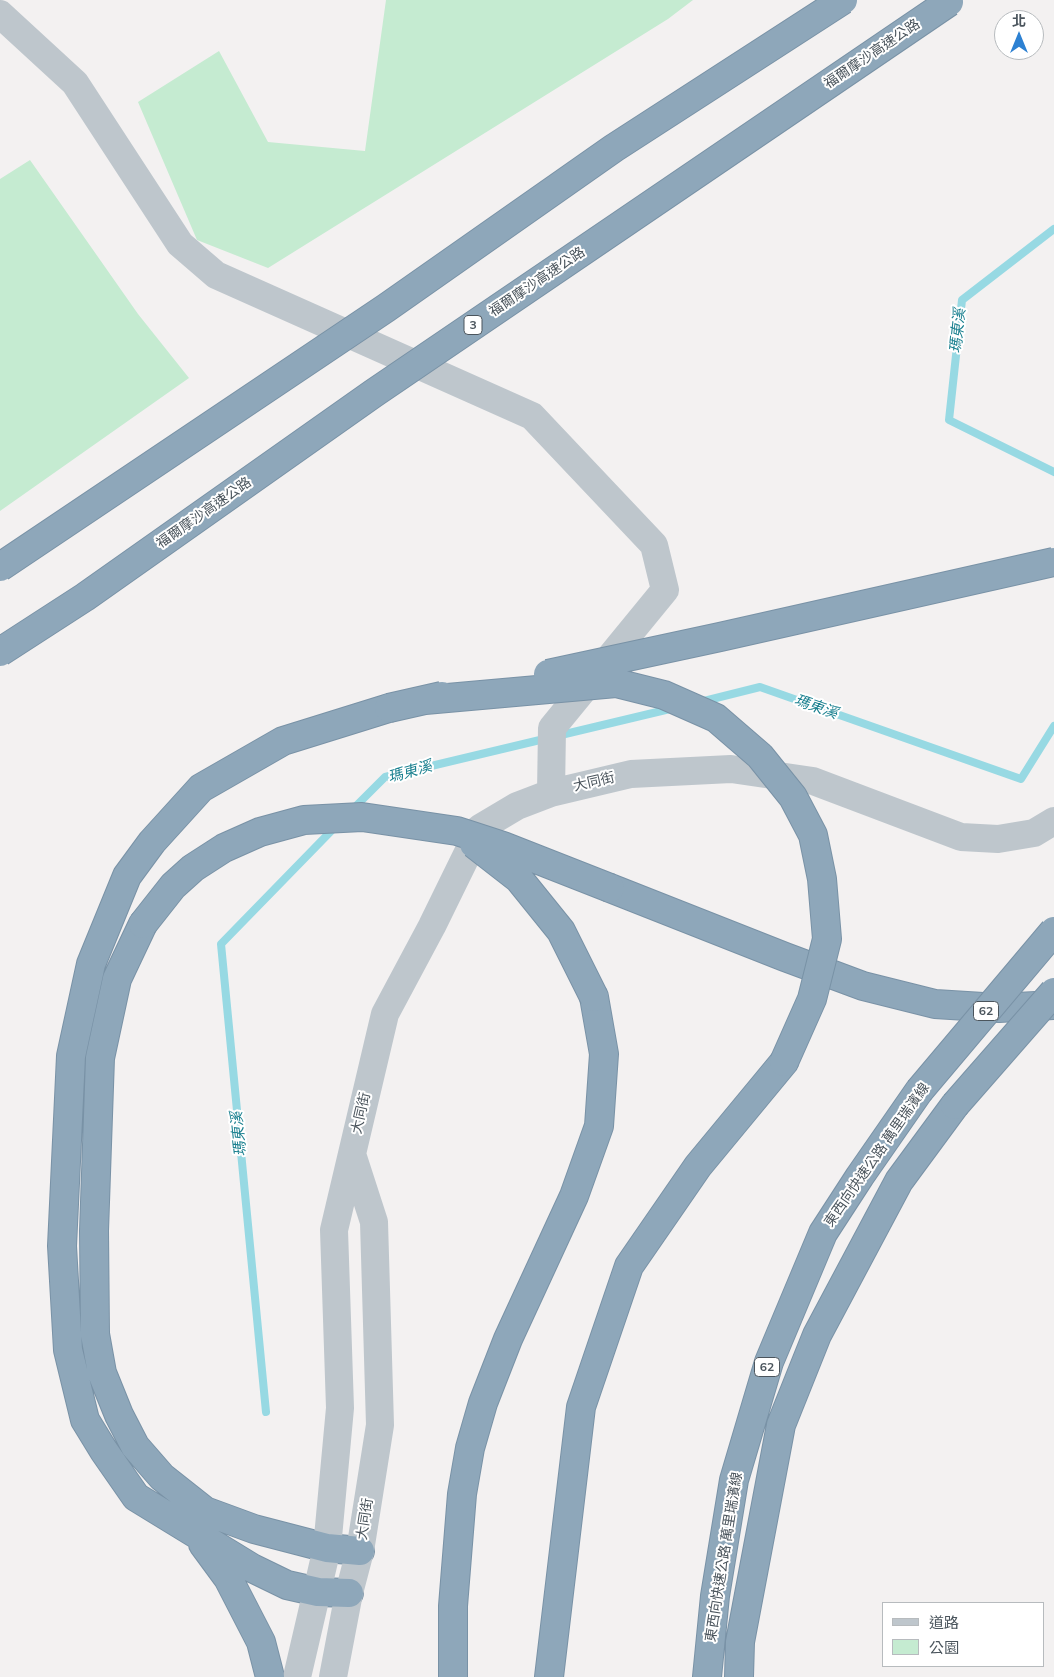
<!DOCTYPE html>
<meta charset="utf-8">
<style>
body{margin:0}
#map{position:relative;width:1054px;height:1677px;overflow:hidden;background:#f3f1f1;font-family:Mulish,"Noto Sans TC",sans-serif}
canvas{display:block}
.legend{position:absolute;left:882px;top:1602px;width:162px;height:65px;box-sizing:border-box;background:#fff;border:1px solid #b7bbbe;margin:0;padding:6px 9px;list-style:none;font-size:15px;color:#4b555d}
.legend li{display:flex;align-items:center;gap:10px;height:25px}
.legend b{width:25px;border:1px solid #b7bbbe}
.north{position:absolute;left:994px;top:10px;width:50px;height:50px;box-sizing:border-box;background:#fff;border:1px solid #b7bbbe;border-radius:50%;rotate:0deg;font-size:14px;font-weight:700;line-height:20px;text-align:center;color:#4b555d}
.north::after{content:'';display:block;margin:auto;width:18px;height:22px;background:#2d81d2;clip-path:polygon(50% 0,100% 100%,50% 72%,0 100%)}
</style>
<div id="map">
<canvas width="1054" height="1677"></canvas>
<ul class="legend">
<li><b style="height:6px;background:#bec6cc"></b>道路</li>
<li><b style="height:14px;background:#c5ebd1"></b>公園</li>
</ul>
<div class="north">北</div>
</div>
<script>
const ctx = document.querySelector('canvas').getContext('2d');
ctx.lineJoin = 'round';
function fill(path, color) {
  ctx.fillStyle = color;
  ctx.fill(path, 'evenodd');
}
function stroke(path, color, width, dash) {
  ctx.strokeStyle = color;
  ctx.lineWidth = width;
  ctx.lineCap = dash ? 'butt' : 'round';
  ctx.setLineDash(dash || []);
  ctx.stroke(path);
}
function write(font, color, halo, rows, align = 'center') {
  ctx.font = font + ' Mulish,"Noto Sans TC",sans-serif';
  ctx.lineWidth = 4;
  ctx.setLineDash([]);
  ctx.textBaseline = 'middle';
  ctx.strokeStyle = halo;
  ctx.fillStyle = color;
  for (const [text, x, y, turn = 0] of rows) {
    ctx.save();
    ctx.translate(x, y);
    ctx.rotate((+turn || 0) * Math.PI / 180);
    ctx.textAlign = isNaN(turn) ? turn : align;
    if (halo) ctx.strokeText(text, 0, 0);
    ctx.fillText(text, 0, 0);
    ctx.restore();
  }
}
fill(new Path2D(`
 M386 0H693L668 19 268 268 197 240 138 102 219 51 268 142 365 151Z
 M30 160 138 314 189 378 0 511V179Z`), '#c5ebd1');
stroke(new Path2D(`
 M1054 229 962 300 949 420 1054 472
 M700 702 760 687 1021 779 1054 726
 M352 810 385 777 674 708
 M266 1412 221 944 337 825`), '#97d9e3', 8);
const highway = new Path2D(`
 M610 888 785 957 863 986 935 1004 999 1008 1054 1005
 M143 924 117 979 100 1058 94 1231 95 1334 102 1373 119 1415 135 1446 162 1477 205 1511 254 1529 327 1548 360 1551
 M203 1544 228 1578 261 1642 270 1677
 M349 1593 318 1592 287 1585 252 1568 136 1497 104 1451 85 1420 68 1350 62 1246 71 1056 91 964 127 876 152 842 201 788 283 741 389 708
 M453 1677V1606L462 1494 470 1448 483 1403 508 1339 574 1196 599 1126 604 1054 594 997
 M549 1677 581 1407 629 1266 698 1166 784 1062
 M707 1677 715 1596 734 1480 769 1362 823 1233 860 1176 919 1091
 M739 1677 740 1642 781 1425 817 1335 899 1181 955 1105`);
stroke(highway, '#7992a6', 30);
stroke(new Path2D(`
 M0 14 75 83 180 244 216 275 532 416 654 545 665 590 552 728 551 793
 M297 1677 327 1548 340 1408 334 1230 385 1014 432 926 480 828 517 806 551 793 631 774 731 769 813 781 961 837 998 839 1034 833 1054 821
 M333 1677 349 1593 360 1551 380 1425 374 1222 352 1154`), '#bec6cc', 28);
stroke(highway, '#8ea7ba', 28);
const highwayBridge = new Path2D(`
 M0 567 386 308 614 148 843 0
 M0 652 85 597 374 393 949 2
 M548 674 720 637 1054 562
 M425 700 616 683 664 695 716 718 760 756 793 797 813 835 822 879 827 939 812 999 784 1062
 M389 708 442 696
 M474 844 519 879 561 931 594 997
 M143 924 173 886 193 868 224 848 260 832 304 820 362 817 457 831 503 846 610 888
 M919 1091 1054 931
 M955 1105 1054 992`);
stroke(highwayBridge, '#7992a6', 30, []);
stroke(highwayBridge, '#8ea7ba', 28);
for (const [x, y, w] of [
 [473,325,18],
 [986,1011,25],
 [767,1367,25]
]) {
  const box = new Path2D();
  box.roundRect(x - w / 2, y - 9.5, w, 19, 4);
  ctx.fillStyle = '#fff';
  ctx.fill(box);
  stroke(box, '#4b555d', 1);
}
write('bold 12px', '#4b555d', null, [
 ["3",473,325],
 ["62",986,1011],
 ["62",767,1367]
]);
write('14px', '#4b555d', '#fff', [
 ["福爾摩沙高速公路",872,54,-34],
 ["福爾摩沙高速公路",537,282,-34],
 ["福爾摩沙高速公路",204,513,-35],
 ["大同街",594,782,-13],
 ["大同街",361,1113,-77],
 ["東西向快速公路 萬里瑞濱線",877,1155,-55],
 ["大同街",365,1519,-81],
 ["東西向快速公路 萬里瑞濱線",724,1557,-81]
]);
write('italic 15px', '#1b8190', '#fff', [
 ["瑪東溪",958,331,-84],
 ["瑪東溪",816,707,19],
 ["瑪東溪",410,772,-16],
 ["瑪東溪",239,1134,-96]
]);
</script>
